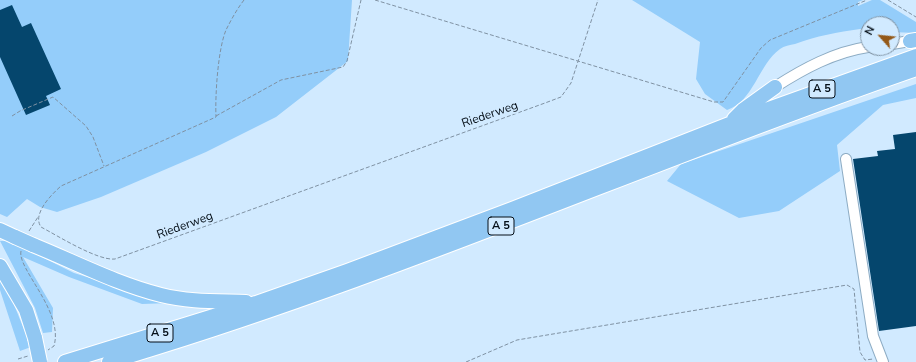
<!DOCTYPE html>
<style>
body{margin:0}
#map{position:relative;width:916px;height:362px;overflow:hidden;background:#d1eaff;font-family:"Nunito Sans",sans-serif}
canvas{display:block}
.north{position:absolute;left:860px;top:16px;width:40px;height:40px;box-sizing:border-box;background:#d1eaff;border:1px solid #7f92a3;border-radius:50%;rotate:297deg;font-size:11px;font-weight:700;line-height:16px;text-align:center;color:#050f18}
.north::after{content:'';display:block;margin:auto;width:14px;height:18px;background:#945919;clip-path:polygon(50% 0,100% 100%,50% 72%,0 100%)}
</style>
<div id="map">
<canvas width="916" height="362"></canvas>
<div class="north">N</div>
</div>
<script>
const ctx = document.querySelector('canvas').getContext('2d');
ctx.lineJoin = 'round';
function fill(path, color) {
  ctx.fillStyle = color;
  ctx.fill(path, 'evenodd');
}
function stroke(path, color, width, dash) {
  ctx.strokeStyle = color;
  ctx.lineWidth = width;
  ctx.lineCap = dash ? 'butt' : 'round';
  ctx.setLineDash(dash || []);
  ctx.stroke(path);
}
function write(font, color, halo, rows, align = 'center') {
  ctx.font = font + ' "Nunito Sans",sans-serif';
  ctx.lineWidth = 4;
  ctx.setLineDash([]);
  ctx.textBaseline = 'middle';
  ctx.strokeStyle = halo;
  ctx.fillStyle = color;
  for (const [text, x, y, turn = 0] of rows) {
    ctx.save();
    ctx.translate(x, y);
    ctx.rotate((+turn || 0) * Math.PI / 180);
    ctx.textAlign = isNaN(turn) ? turn : align;
    if (halo) ctx.strokeText(text, 0, 0);
    ctx.fillText(text, 0, 0);
    ctx.restore();
  }
}
fill(new Path2D(`
 M0 0H352L348 61 276 117 206 152 101 197 57 212 40 207 27 199 7 217 0 214Z
 M632 0H863L858 2V6L872 0H880L916 22V33L892 32V24H868V29H860C838 32 816 36 795 44 790 45 784 46 780 49 758 65 754 101 727 110L705 94 696 79 700 42Z
 M916 84V98L883 105 837 145 840 171 779 211 739 218 667 181 681 164Z
 M0 241H10L74 273 171 303 142 304 69 277 23 257 53 308 52 332 43 333 35 308Z
 M0 279 9 292 31 347 20 351 0 290Z`), '#94cdfa');
fill(new Path2D(`
 M12 5 22 27 31 23 61 89 46 96 50 105 26 115 0 57V10Z
 M916 132V326L879 331 853 159 878 156 877 151 895 149 893 135Z`), '#05466d');
const minor = new Path2D(`
 M892 44 910 41
 M775 87C803 69 834 52 868 47
 M846 159 873 336 883 362`);
const highway = new Path2D(`
 M910 41 916 40
 M734 119 743 110 775 87
 M0 230 15 237
 M33 245C75 262 117 284 161 295 189 302 217 301 246 302
 M0 266 26 310 35 338
 M65 362 256 303 347 271 512 209 760 112 916 56
 M109 362C384 281 645 163 916 69`);
stroke(minor, '#8dacc4', 12);
stroke(highway, '#fff', 16);
stroke(new Path2D(`
 M244 0C237 9 231 20 226 30 218 49 215 95 216 117L61 186C51 195 32 214 41 227 58 236 98 261 115 259L545 103 561 97 571 83 598 0
 M375 0 714 102H723L761 48 770 40 867 0
 M888 0 916 17
 M12 116 20 111 53 97 86 126 93 137 104 166
 M216 116 281 80 343 67 347 61 361 0
 M29 231 38 217
 M21 251C17 269 64 311 54 346L48 350
 M18 359 28 356
 M466 362 517 340 847 285 854 289 860 352 865 360 873 359`), '#7f91a2', 1, [4, 2]);
stroke(minor, '#fff', 10);
stroke(highway, '#91c7f2', 14);
const highwayBridge = new Path2D(`
 M15 237 33 245
 M35 338 40 362`);
stroke(highwayBridge, '#fff', 16, []);
stroke(highwayBridge, '#91c7f2', 14);
for (const [x, y, w] of [
 [822,89,26],
 [501,226,26],
 [160,333,26]
]) {
  const box = new Path2D();
  box.roundRect(x - w / 2, y - 9, w, 18, 3);
  ctx.fillStyle = '#d1eaff';
  ctx.fill(box);
  stroke(box, '#050f18', 1);
}
write('bold 11px', '#050f18', null, [
 ["A 5",822,89],
 ["A 5",501,226],
 ["A 5",160,333]
]);
write('12px', '#050f18', '#d1eaff', [
 ["Riederweg",490,115,-19],
 ["Riederweg",185,226,-20]
]);
</script>
